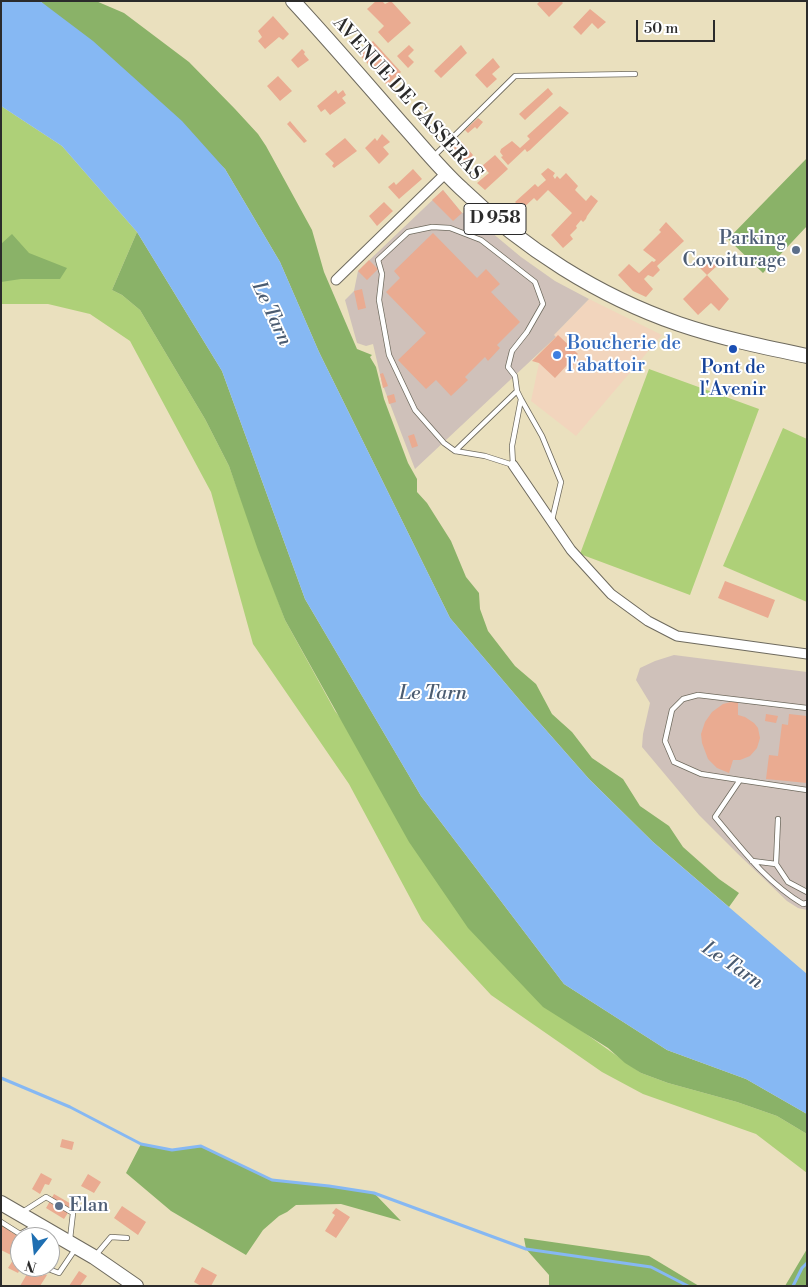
<!DOCTYPE html>
<style>
body{margin:0}
#map{position:relative;width:808px;height:1287px;overflow:hidden;background:#eae0be;font-family:"Libre Bodoni",serif}
canvas{display:block}
.frame{position:absolute;inset:0;border:2px solid #2b2b2b;pointer-events:none}
.north{position:absolute;left:10px;top:1227px;width:50px;height:50px;box-sizing:border-box;background:#fff;border:1px solid #aaa;border-radius:50%;rotate:196deg;font-size:14px;font-weight:700;line-height:20px;text-align:center;color:#2b2b2b}
.north::after{content:'';display:block;margin:auto;width:18px;height:22px;background:#1f6fb2;clip-path:polygon(50% 0,100% 100%,50% 72%,0 100%)}
.scale{position:absolute;left:636px;top:20px;width:79px;height:22px;box-sizing:border-box;border:2px solid #2b2b2b;border-top:0;padding-left:6px;font-size:15px;line-height:18px;white-space:nowrap;color:#2b2b2b;-webkit-text-stroke:4px #fff;paint-order:stroke}
</style>
<div id="map">
<canvas width="808" height="1287"></canvas>
<div class="frame"></div>
<div class="north">N</div>
<div class="scale">50 m</div>
</div>
<script>
const ctx = document.querySelector('canvas').getContext('2d');
ctx.lineJoin = 'round';
function fill(path, color) {
  ctx.fillStyle = color;
  ctx.fill(path, 'evenodd');
}
function stroke(path, color, width, dash) {
  ctx.strokeStyle = color;
  ctx.lineWidth = width;
  ctx.lineCap = dash ? 'butt' : 'round';
  ctx.setLineDash(dash || []);
  ctx.stroke(path);
}
function write(font, color, halo, rows, align = 'center') {
  ctx.font = font + ' "Libre Bodoni",serif';
  ctx.lineWidth = 4;
  ctx.setLineDash([]);
  ctx.textBaseline = 'middle';
  ctx.strokeStyle = halo;
  ctx.fillStyle = color;
  for (const [text, x, y, turn = 0] of rows) {
    ctx.save();
    ctx.translate(x, y);
    ctx.rotate((+turn || 0) * Math.PI / 180);
    ctx.textAlign = isNaN(turn) ? turn : align;
    if (halo) ctx.strokeText(text, 0, 0);
    ctx.fillText(text, 0, 0);
    ctx.restore();
  }
}
fill(new Path2D(`
 M589 299 662 335 576 436 531 401 539 363 532 361 556 338 554 335Z`), '#f2d5bd');
fill(new Path2D(`
 M443 190 462 213 467 212 521 257 555 281 589 299 554 335 556 337 415 469 382 383 373 344 366 346 357 343 345 300 354 291 358 271Z
 M674 655 807 672V910L798 908 787 901 738 854 699 815 642 747 643 734 650 703 636 680 640 668 655 661Z`), '#cfc1ba');
fill(new Path2D(`
 M1 106 62 146 137 232 112 290 122 295 140 310 205 419 229 466 285 620 335 711 579 1029 641 1073 668 1083 737 1102 777 1116 807 1134V1173L756 1134 643 1094 602 1072 491 995 422 920 349 784 253 644 211 492 130 341 90 314 48 304H1Z
 M649 369 759 409 690 595 580 554Z
 M783 428 807 439V602L723 566Z`), '#aed078');
fill(new Path2D(`
 M40 1H96L124 13 189 62 235 109 258 134 266 146 312 230 324 272 357 349 372 355 370 357 376 367 384 399 408 463 417 479V492L427 503 451 541 466 577 479 593 480 609 488 631 515 666 536 684 552 714 572 732 592 758 623 779 640 806 669 826 683 847 719 879 739 893 729 907 653 842 589 779 523 704 450 618 319 352 280 262 225 169Z
 M807 158V226L763 273 728 239Z
 M137 232 222 371 305 599 421 796 564 984 667 1050 746 1079 807 1114V1134L777 1116 737 1102 668 1083 641 1073 625 1063 608 1048 543 1007 468 928 409 842 285 620 258 550 229 466 205 419 140 310 122 295 112 290Z
 M12 234 29 253 67 268 60 279H21L1 282V244Z
 M141 1144 172 1150 201 1146 272 1180 329 1186 374 1193 401 1221 341 1204 296 1205 287 1212 279 1216 263 1230 246 1255 171 1211 126 1173Z
 M524 1238 649 1256 699 1286H549V1275L526 1249Z
 M807 1249V1286H785Z`), '#8ab268');
fill(new Path2D(`
 M1 1H40L93 41 182 121 225 169 280 262 319 352 450 618 523 704 589 779 653 842 807 974V1114L746 1079 667 1050 564 984 421 796 305 599 222 371 137 232 62 146 1 106Z`), '#86b8f3');
stroke(new Path2D(`
 M1 1078 70 1107 141 1144 172 1150 201 1146 272 1180 329 1186 374 1193 526 1249 651 1267 688 1286
 M793 1286 802 1268 807 1263`), '#86b8f3', 3);
fill(new Path2D(`
 M376 1H382L385 4 391 1 411 23 388 43 378 32 384 26 367 9Z
 M540 1H561L563 3 549 17 537 4Z
 M590 9 606 22 598 29 592 23 581 35 573 27Z
 M273 16 289 34 283 40 279 37 265 49 258 41 262 37 258 31Z
 M373 41 401 72 387 85 358 53Z
 M409 45 414 50 408 56 414 62 408 68 397 56Z
 M461 45 467 53 441 78 434 71Z
 M302 49 305 52 304 54 309 60 298 68 291 60Z
 M493 58 500 67 492 74 497 79 487 88 475 75Z
 M278 76 292 91 280 101 267 86Z
 M548 88 553 94 525 120 519 114Z
 M336 90 338 94 343 90 346 95 342 98 346 103 330 115 325 109 321 112 317 106Z
 M560 106 569 113 530 150 527 152 525 149 508 165 501 157 503 156 500 152 501 149 512 141 520 148 530 139 527 136Z
 M478 118 483 122 477 129 475 127 468 133 465 130Z
 M290 121 307 141 304 143 287 124Z
 M382 134 390 142 383 147 389 154 379 164 365 148 375 138 377 141Z
 M345 138 357 151 334 168 332 166 334 163 325 154Z
 M461 141 473 155 466 163 453 149Z
 M495 155 508 169 485 190 477 183 489 173 482 166Z
 M548 168 555 173 553 176 555 179 557 176 560 179 566 173 578 186 575 190 586 201 591 195 598 201 587 216 586 219 583 222 581 220 576 226 577 228 570 235 573 239 563 248 551 235 572 213 548 190 537 201 534 198 522 209 515 202 535 184 538 187 546 180 541 174Z
 M413 169 422 179 399 199 388 187 394 182 396 185Z
 M443 190 462 213 453 221 432 200Z
 M384 202 393 211 377 226 369 216Z
 M666 222 684 241 657 266 660 270 653 277 648 275 644 279 653 289 646 297 633 291 618 275 629 264 639 273 652 261 654 262 656 260 643 250 661 232 659 230Z
 M433 233 477 278 486 269 500 284 491 292 520 322 497 345 500 348 488 361 485 357 465 377 468 380 451 396 436 380 426 389 398 360 426 333 386 292 400 278 394 271Z
 M710 259 717 266 707 275 729 299 719 311 711 303 698 315 683 299 707 275 700 268Z
 M369 260 378 269 367 280 358 271Z
 M362 289 366 308 358 310 354 291Z
 M558 335 578 354 575 356 578 360 571 367 568 364 555 378 539 363 532 361Z
 M383 373 388 386 383 388 380 374Z
 M394 394 396 402 389 404 387 396Z
 M414 434 418 446 412 448 408 436Z
 M725 581 775 600 768 618 718 598Z
 M731 702H738V715L745 717 754 723 758 728 760 738 757 748 750 756 740 760H733L729 773 717 768 708 759 702 743 701 734 705 722 712 712 723 704Z
 M766 714 778 716 776 723 765 721Z
 M789 714 807 716V783L766 779 769 755 778 756 782 724 788 725Z
 M62 1139 74 1142 72 1150 60 1147Z
 M41 1173 52 1179 49 1185 45 1184 40 1194 32 1189Z
 M88 1174 101 1182 94 1193 81 1186Z
 M54 1194 73 1205 64 1219 46 1208Z
 M122 1206 146 1222 138 1235 114 1218Z
 M336 1208 350 1217 336 1238 325 1231 335 1215 332 1213Z
 M1 1223 12 1230 11 1232 20 1237V1267H21L18 1273 8 1268 15 1257 1 1250Z
 M31 1267 47 1275 40 1286H20Z
 M202 1267 217 1275 211 1286H201L194 1282Z
 M79 1271 87 1276 80 1286H69Z`), '#eaab91');
const service = new Path2D(`
 M434 156 515 76 635 74
 M432 227 450 228 481 240 535 282 543 304 527 332 512 351 508 367 515 376 517 391 521 399 512 446 513 465 485 456 455 451 444 443 415 410 389 355 379 300 382 274 378 260 408 232Z
 M521 399 542 436 561 482 552 520
 M455 451 517 391
 M740 780 701 774 674 762 665 741 672 710 683 699 698 695 807 708
 M807 790 740 780 715 817C741 848 767 883 803 904L807 903
 M778 819 776 864 788 882 807 892
 M752 861 776 864
 M21 1213 46 1197 73 1213 70 1239
 M1 1222 20 1234 35 1226
 M95 1256 111 1237 127 1238
 M43 1267 59 1273 76 1248`);
const minor = new Path2D(`
 M336 280 446 173
 M513 465 571 550 611 594 648 621 677 636 807 654`);
const primary = new Path2D(`
 M293 1C330 41 365 82 401 123 421 145 440 169 462 189 523 248 598 296 679 324 720 338 764 347 807 356
 M1 1203 94 1257 136 1286`);
stroke(service, '#6e6a5e', 6);
stroke(minor, '#6e6a5e', 11);
stroke(primary, '#6e6a5e', 16);
stroke(service, '#fff', 4.5);
stroke(minor, '#fff', 9);
stroke(primary, '#fff', 14);
for (const [x, y, r, color] of [
 [796,250,5,"#5c6f8a"],
 [733,349,5,"#1a4fb4"],
 [557,355,5,"#3f7fe0"],
 [59,1206,5,"#5c6f8a"]
]) {
  const dot = new Path2D();
  dot.arc(x, y, r, 0, 2 * Math.PI);
  ctx.fillStyle = color;
  ctx.fill(dot);
  stroke(dot, '#fff', 2);
}
for (const [x, y, w] of [
 [495,219,62]
]) {
  const box = new Path2D();
  box.roundRect(x - w / 2, y - 15.5, w, 31, 4);
  ctx.fillStyle = '#fff';
  ctx.fill(box);
  stroke(box, '#2b2b2b', 1);
}
write('bold 18px', '#2b2b2b', null, [
 ["D 958",495,219]
]);
write('19px', '#2b2b2b', '#fff', [
 ["AVENUE DE GASSERAS",407,99,48]
]);
write('19px', '#4e5e75', '#fff', [
 ["Parking",786,239],
 ["Covoiturage",786,261],
 ["Elan",69,1206,"left"]
], 'right');
write('19px', '#366cbe', '#fff', [
 ["Boucherie de",567,344],
 ["l'abattoir",567,366]
], 'left');
write('19px', '#164399', '#fff', [
 ["Pont de",733,368],
 ["l'Avenir",733,390]
]);
write('italic 20px', '#4b5c71', '#fff', [
 ["Le Tarn",271,314,65],
 ["Le Tarn",433,694],
 ["Le Tarn",732,966,34]
]);
</script>
